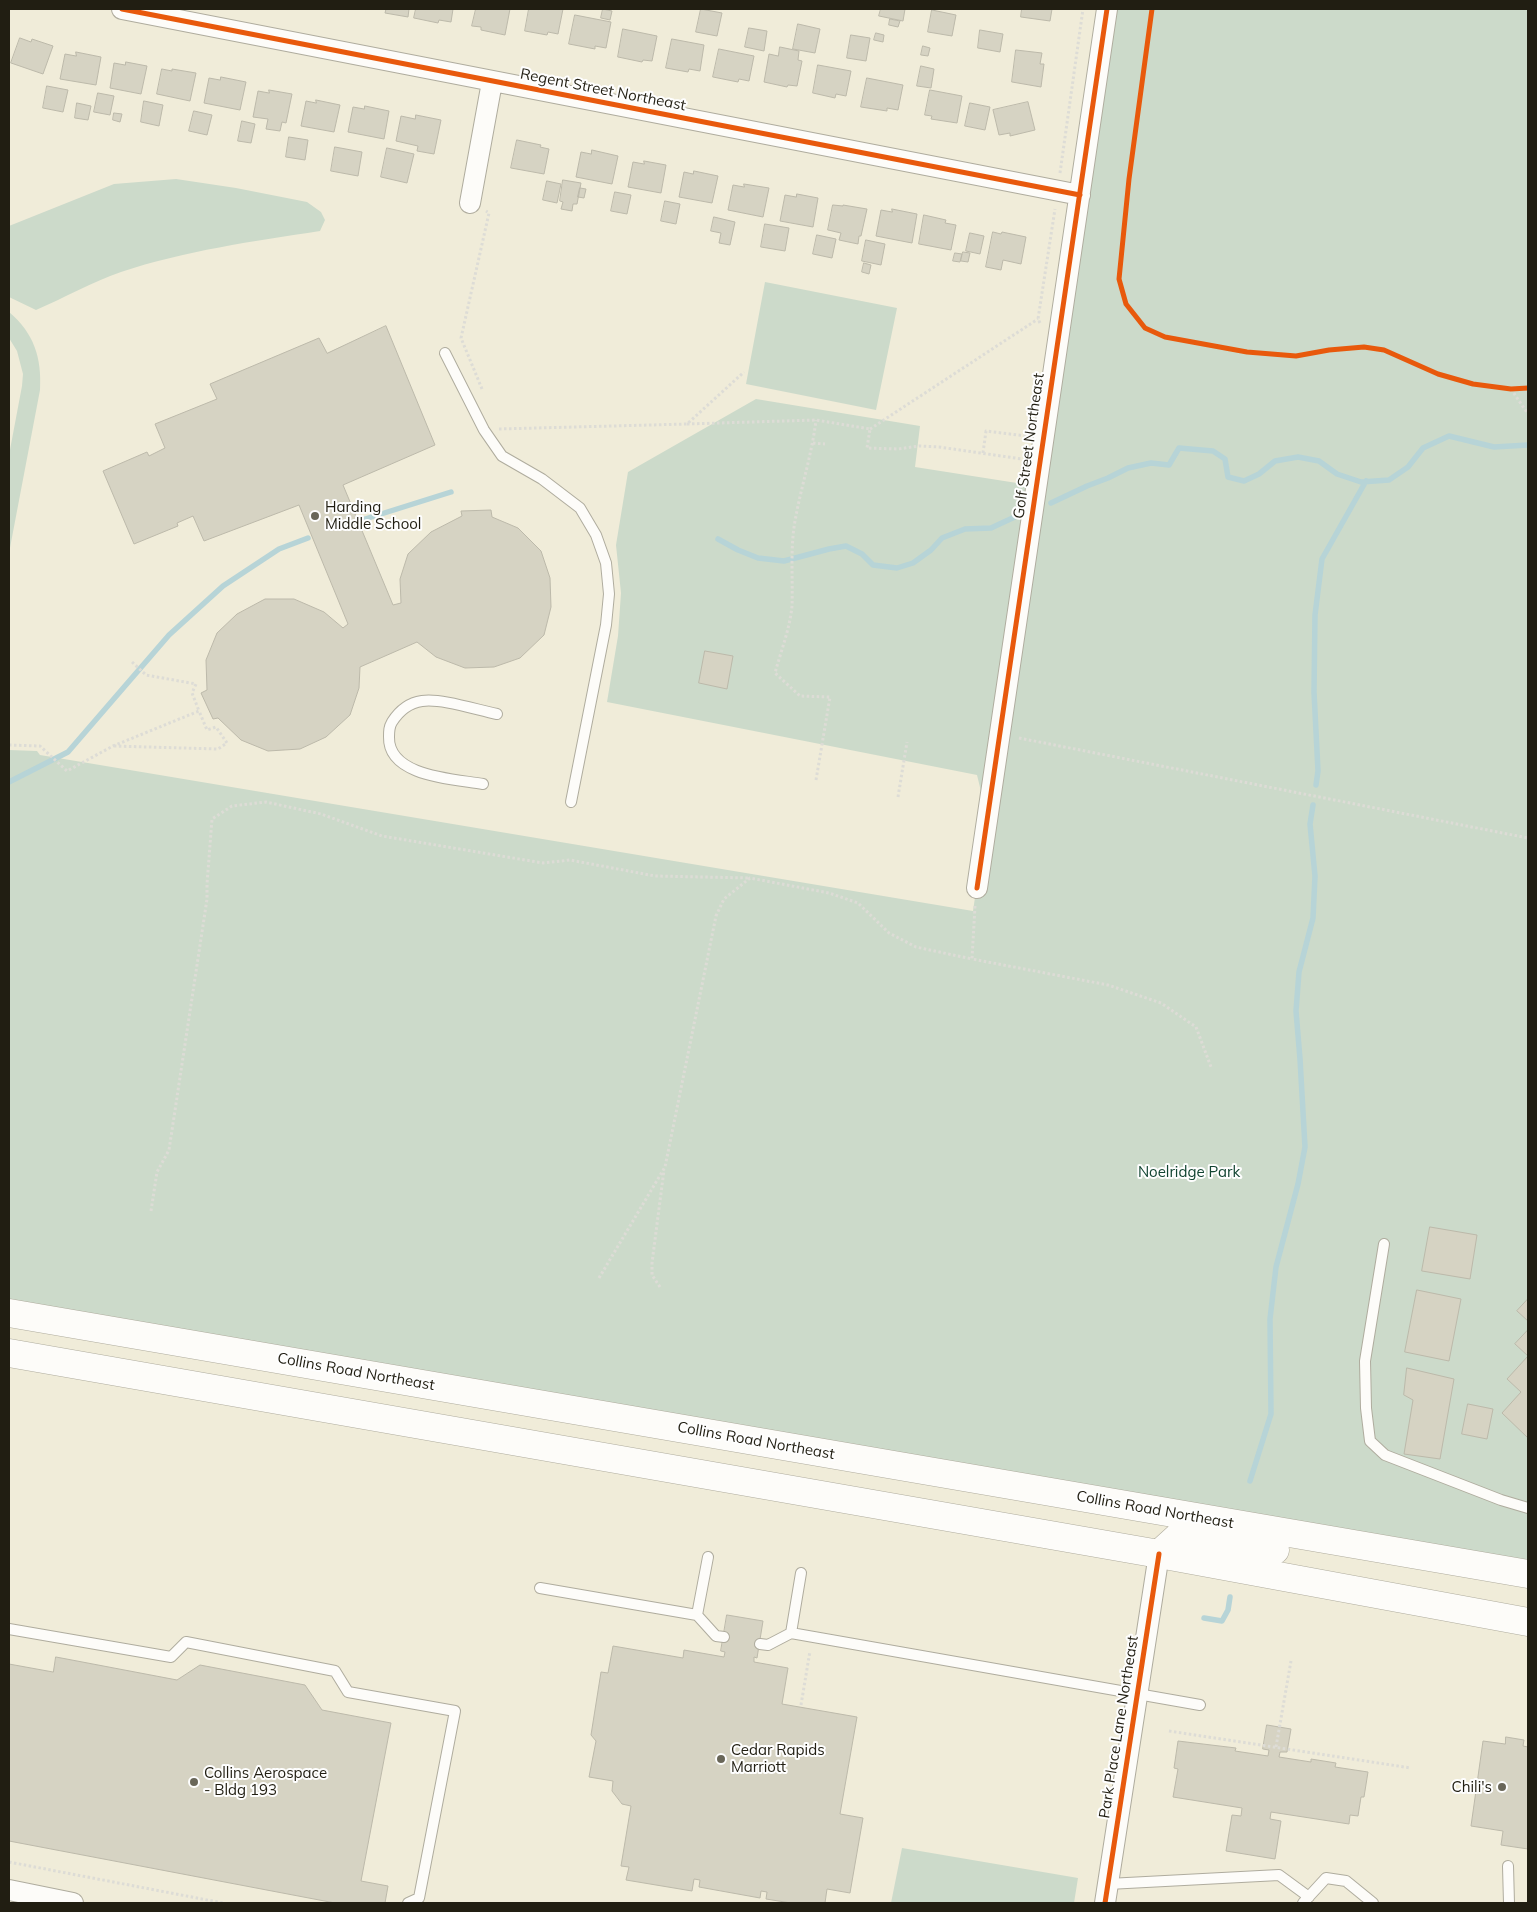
<!DOCTYPE html>
<style>
body{margin:0}
#map{position:relative;width:1537px;height:1912px;overflow:hidden;background:#f0ecd9;font-family:Mulish,sans-serif}
canvas{display:block}
.frame{position:absolute;inset:0;border:10px solid #211e12;pointer-events:none}
</style>
<div id="map">
<canvas width="1537" height="1912"></canvas>
<div class="frame"></div>
</div>
<script>
const ctx = document.querySelector('canvas').getContext('2d');
ctx.lineJoin = 'round';
function fill(path, color) {
  ctx.fillStyle = color;
  ctx.fill(path, 'evenodd');
}
function stroke(path, color, width, dash) {
  ctx.strokeStyle = color;
  ctx.lineWidth = width;
  ctx.lineCap = dash ? 'butt' : 'round';
  ctx.setLineDash(dash || []);
  ctx.stroke(path);
}
function write(font, color, halo, rows, align = 'center') {
  ctx.font = font + ' Mulish,sans-serif';
  ctx.lineWidth = 4;
  ctx.setLineDash([]);
  ctx.textBaseline = 'middle';
  ctx.strokeStyle = halo;
  ctx.fillStyle = color;
  for (const [text, x, y, turn = 0] of rows) {
    ctx.save();
    ctx.translate(x, y);
    ctx.rotate((+turn || 0) * Math.PI / 180);
    ctx.textAlign = isNaN(turn) ? turn : align;
    if (halo) ctx.strokeText(text, 0, 0);
    ctx.fillText(text, 0, 0);
    ctx.restore();
  }
}
fill(new Path2D(`
 M1107 9H1528V1574L9 1313V750L37 751 40 755 973 911 987 816 977 775 607 702 618 636 621 593 616 545 628 472 756 399 920 426 915 467 1036 486Z
 M176 179 236 188 307 202 321 212 325 220 320 231C254 241 184 251 121 272 92 282 64 298 36 310L9 297V226L114 184Z
 M765 282 897 308 876 410 746 384Z
 M9 312C34 333 42 358 40 390L9 553V455L22 386 23 374 17 351 9 338Z
 M902 1848 1078 1878 1074 1903H891Z`), '#ccdaca');
stroke(new Path2D(`
 M1051 503 1087 486 1108 478 1128 468 1151 463 1169 465 1179 448 1213 451 1225 459 1228 477 1244 481 1259 474 1275 461 1298 457 1319 461 1337 474 1361 482 1389 480 1408 467 1423 448 1449 436 1494 447 1528 445
 M362 520 451 492
 M718 539 738 550 758 558 784 561 829 549 846 546 862 554 873 565 897 568 913 563 931 550 942 538 965 529 991 528 1019 515
 M9 782 68 752 169 635 223 586 279 549 308 538
 M1316 785 1318 771 1314 692 1315 615 1322 559 1366 481
 M1250 1481 1271 1414 1270 1319 1276 1267 1298 1184 1305 1147 1300 1059 1296 1011 1299 972 1313 918 1315 876 1310 824 1313 805
 M1204 1618 1222 1621 1228 1610 1230 1597`), '#b7d4d7', 5.5);
const building = new Path2D(`
 M384 9H409L408 17 385 13 386 9Z
 M416 9H453L451 22 439 20 438 23 414 18Z
 M476 9H510L505 35 481 30V27L472 26Z
 M529 9H563L558 34 548 32 547 35 525 31Z
 M603 9 612 11 610 20 601 18Z
 M701 9 722 13 717 36 696 32Z
 M881 9H905L903 21 879 16Z
 M1022 9H1052L1050 21 1021 17Z
 M932 10 956 15 952 36 928 32Z
 M575 15 611 22 606 48 595 46V49L569 44Z
 M890 19 900 21 898 27 889 25Z
 M798 24 820 29 815 53 793 49Z
 M749 28 767 31 764 51 745 47Z
 M623 29 657 36 652 61 643 60 642 62 618 57Z
 M980 30 1003 34 1000 52 978 48Z
 M876 33 884 35 883 42 874 40Z
 M851 35 870 38 866 61 847 58Z
 M20 38 31 42 32 39 53 46 43 74 11 63Z
 M672 39 704 45 700 71 689 69 688 72 666 68Z
 M923 46 930 48 928 56 921 55Z
 M780 47 799 51 798 60 802 61 797 86 788 85 787 87 764 82 769 54 778 56Z
 M719 49 754 56 749 81 739 79 738 82 713 77Z
 M1016 50 1042 53 1040 64H1044L1041 87 1012 82Z
 M76 52 101 57 96 85 60 79 65 54 76 56Z
 M126 62 147 66 141 94 110 88 114 63 125 65Z
 M818 65 851 71 846 96 836 94 835 98 813 93Z
 M921 66 934 69 931 88 917 86Z
 M162 69 172 71V69L196 73 190 101 157 94Z
 M221 77 246 82 240 110 204 103 209 78 220 80Z
 M867 78 903 85 898 110 887 108V111L861 107Z
 M47 86 68 90 63 112 43 108Z
 M269 90 292 94 286 123 282 122 280 131 266 129 268 119 253 117 258 91 269 93Z
 M930 90 962 96 957 123 931 119 932 116 925 115Z
 M98 93 114 96 110 115 94 112Z
 M316 100 340 105 334 132 301 126 306 101 316 103Z
 M144 101 163 105 159 126 141 122Z
 M1028 102 1035 130 1010 136V133L999 135 993 110Z
 M77 103 91 106 88 120 75 118Z
 M970 103 990 107 985 130 965 126Z
 M365 106 389 111 384 139 348 132 353 107 364 109Z
 M194 111 212 115 207 135 189 131Z
 M114 113 122 114 120 122 113 120Z
 M416 115 441 120 434 154 417 151 418 146 396 141 401 116 415 119Z
 M242 121 255 124 251 143 238 141Z
 M289 137 308 140 305 160 286 157Z
 M517 140 541 145 540 147 549 149 544 174 511 168Z
 M335 147 362 152 358 176 331 171Z
 M387 148 414 154 407 183 381 177Z
 M592 150 618 156 612 184 576 177 581 152 591 154Z
 M644 161 666 165 661 193 628 187 633 162 644 164Z
 M694 171 718 176 712 203 679 197 684 172 693 174Z
 M563 180 581 183 577 204H573L572 211 561 209 563 202 560 201Z
 M547 181 561 184 557 203 543 200Z
 M744 184 769 188 763 217 728 210 733 185 744 187Z
 M580 188 586 189 584 198 578 197Z
 M615 192 631 195 627 214 611 211Z
 M797 194 818 198 813 227 780 221 785 195 796 197Z
 M665 201 680 204 676 224 661 221Z
 M833 205 843 206V205L867 209 861 236H859L858 244 839 240 841 233 828 230Z
 M892 209 917 214 912 243 876 236 881 210 892 212Z
 M924 215 946 220 945 223 956 225 951 250 919 244Z
 M714 217 735 222 730 245 719 243 721 233 711 231Z
 M765 224 789 228 785 251 761 247Z
 M993 232 1001 234 1002 232 1026 237 1021 264 1003 260 1001 270 986 267Z
 M970 233 984 236 980 254 966 251Z
 M817 235 836 239 832 258 813 254Z
 M866 240 885 244 881 265 862 261Z
 M963 252 970 253 968 262 961 261Z
 M955 253 962 254 960 262 953 261Z
 M864 263 871 265 869 274 862 272Z
 M386 326 435 445 343 485 393 605 401 603 400 579 408 554 431 532 462 516 461 511 491 510 492 517 518 528 541 551 550 578 551 607 544 635 520 658 494 667 465 668 436 657 417 642 360 667 359 688 350 715 326 737 300 749 268 751 241 740 218 718 213 719 201 693 207 690 206 660 217 633 237 614 265 599H294L324 612 343 628 348 624 299 505 204 541 193 516 177 523 178 526 134 544 103 471 147 452 149 456 165 448 155 424 217 399 210 384 319 338 327 353Z
 M705 651 733 656 727 689 699 683Z
 M1430 1227 1477 1235 1470 1279 1422 1271Z
 M1417 1290 1461 1299 1449 1361 1405 1352Z
 M1528 1299V1321L1517 1311Z
 M1528 1330V1438L1502 1413 1521 1392 1507 1379 1528 1356 1515 1344Z
 M1407 1368 1454 1379 1440 1459 1404 1454 1413 1400 1404 1395Z
 M1468 1404 1493 1409 1487 1439 1462 1434Z
 M727 1615 763 1621 757 1658 754 1657V1662L788 1668 782 1704 857 1717 840 1814 863 1818 850 1893 827 1889 825 1903H791L766 1899 767 1892 761 1891 760 1898 699 1887 700 1880 694 1879 692 1891 626 1880 629 1867 621 1866 631 1806 622 1804 612 1791 613 1781 589 1777 596 1741 591 1735 601 1672 608 1673 613 1646 683 1658 684 1650 724 1657 725 1652 721 1651Z
 M56 1657 177 1680 200 1665 305 1685 322 1710 391 1723 361 1881 388 1886 385 1903H335L9 1841V1664L53 1672Z
 M1267 1725 1291 1729 1287 1752H1280L1279 1757 1311 1762V1759L1336 1763 1335 1767 1368 1772 1364 1797H1361L1358 1816 1350 1815 1349 1824 1271 1812 1270 1819 1281 1821 1275 1859 1226 1851 1232 1815 1241 1816 1242 1808 1173 1797 1178 1769 1174 1768 1178 1741 1236 1748 1235 1751 1268 1756 1269 1750 1263 1749Z
 M1506 1737 1524 1740 1523 1746 1528 1747V1849L1501 1845 1503 1831 1471 1826 1483 1741 1505 1744Z`);
fill(building, '#d6d3c3');
stroke(building, '#bcb9aa', 1);
const service = new Path2D(`
 M445 353 484 430 502 456 542 479 580 508 596 535 606 563 609 594 606 625 571 802
 M483 784C455 779 388 777 389 737 389 731 389 727 392 722 399 711 408 703 422 701 441 698 477 710 497 714
 M1384 1244 1365 1361 1366 1408 1370 1441 1385 1455 1501 1500 1528 1508
 M540 1588 697 1615 716 1636 724 1637
 M697 1615 708 1557
 M9 1629 171 1657 186 1642 335 1671 348 1692 455 1711 419 1898 408 1903
 M791 1633 801 1573
 M760 1644 768 1645 791 1633 1200 1705
 M1508 1866 1509 1903
 M1108 1884 1279 1875 1309 1897
 M1303 1903 1326 1878 1346 1881 1373 1903`);
const minor = new Path2D(`
 M122 9 1080 195
 M470 203 492 82
 M977 888 1107 9
 M9 1890 73 1903
 M1105 1903 1159 1554`);
const trunk = new Path2D(`
 M9 1313 1528 1574
 M9 1353 1159 1554 1528 1622
 M1159 1554 1181 1534 1275 1550`);
stroke(service, '#afac9e', 12);
stroke(minor, '#afac9e', 22);
stroke(trunk, '#afac9e', 29);
stroke(new Path2D(`
 M1060 173 1083 9
 M1040 323 1038 319 1055 209
 M482 389 461 338 489 213 486 211
 M1511 389 1528 414
 M687 424 816 420 870 429 867 448 898 449 919 446 939 447 1022 459
 M499 429 687 424 744 372
 M870 429 1038 319
 M813 443 825 444
 M983 453 986 431 1026 436
 M132 662 146 675 196 684 192 693 199 711
 M1019 738 1528 838
 M9 745 40 746 67 771 113 746 199 711 207 730 216 727 227 743 218 749 113 746
 M816 780 830 697 800 696 775 673C781 651 790 628 792 606 793 578 790 549 795 521 801 487 812 454 816 420
 M898 797 907 742
 M975 906 972 959 1108 985 1161 1003 1196 1027 1211 1067
 M151 1211 157 1172 169 1150 207 899V884L212 819 232 806 266 802 321 814 382 836 543 863 570 860 655 876 750 878
 M599 1278 665 1167 716 916 724 899 750 878 829 893 858 903 889 933 916 947 972 959
 M660 1287 652 1275V1263L664 1170
 M801 1705 810 1651
 M1169 1731 1411 1768
 M1276 1747 1291 1661
 M9 1862 223 1903`), '#dddcd6', 3, [2.5, 2.5]);
stroke(service, '#fdfcf9', 10);
stroke(minor, '#fdfcf9', 20);
stroke(trunk, '#fdfcf9', 28);
stroke(new Path2D(`
 M122 9 1080 195
 M1152 9 1129 179 1119 279 1126 304 1145 328 1165 337 1247 352 1296 356 1329 350 1364 347 1384 350 1438 374 1473 384 1511 389 1528 388
 M977 888 1107 9
 M1105 1903 1159 1554`), '#e8590c', 5);
for (const [x, y, r, color] of [
 [315,516,5,"#696658"],
 [721,1759,5,"#696658"],
 [194,1782,5,"#696658"],
 [1502,1787,5,"#696658"]
]) {
  const dot = new Path2D();
  dot.arc(x, y, r, 0, 2 * Math.PI);
  ctx.fillStyle = color;
  ctx.fill(dot);
  stroke(dot, '#fefefe', 2);
}
write('15px', '#211e12', '#fefefe', [
 ["Regent Street Northeast",603,90,11],
 ["Golf Street Northeast",1029,446,-82],
 ["Collins Road Northeast",356,1372,10],
 ["Collins Road Northeast",756,1441,10],
 ["Collins Road Northeast",1155,1510,10],
 ["Park Place Lane Northeast",1119,1727,-81]
]);
write('15px', '#211e12', '#fefefe', [
 ["Harding",325,507],
 ["Middle School",325,524],
 ["Cedar Rapids",731,1750],
 ["Marriott",731,1767],
 ["Collins Aerospace",204,1773],
 ["- Bldg 193",204,1790],
 ["Chili's",1492,1787,"right"]
], 'left');
write('15px', '#114431', '#fefefe', [
 ["Noelridge Park",1189,1172]
]);
</script>
